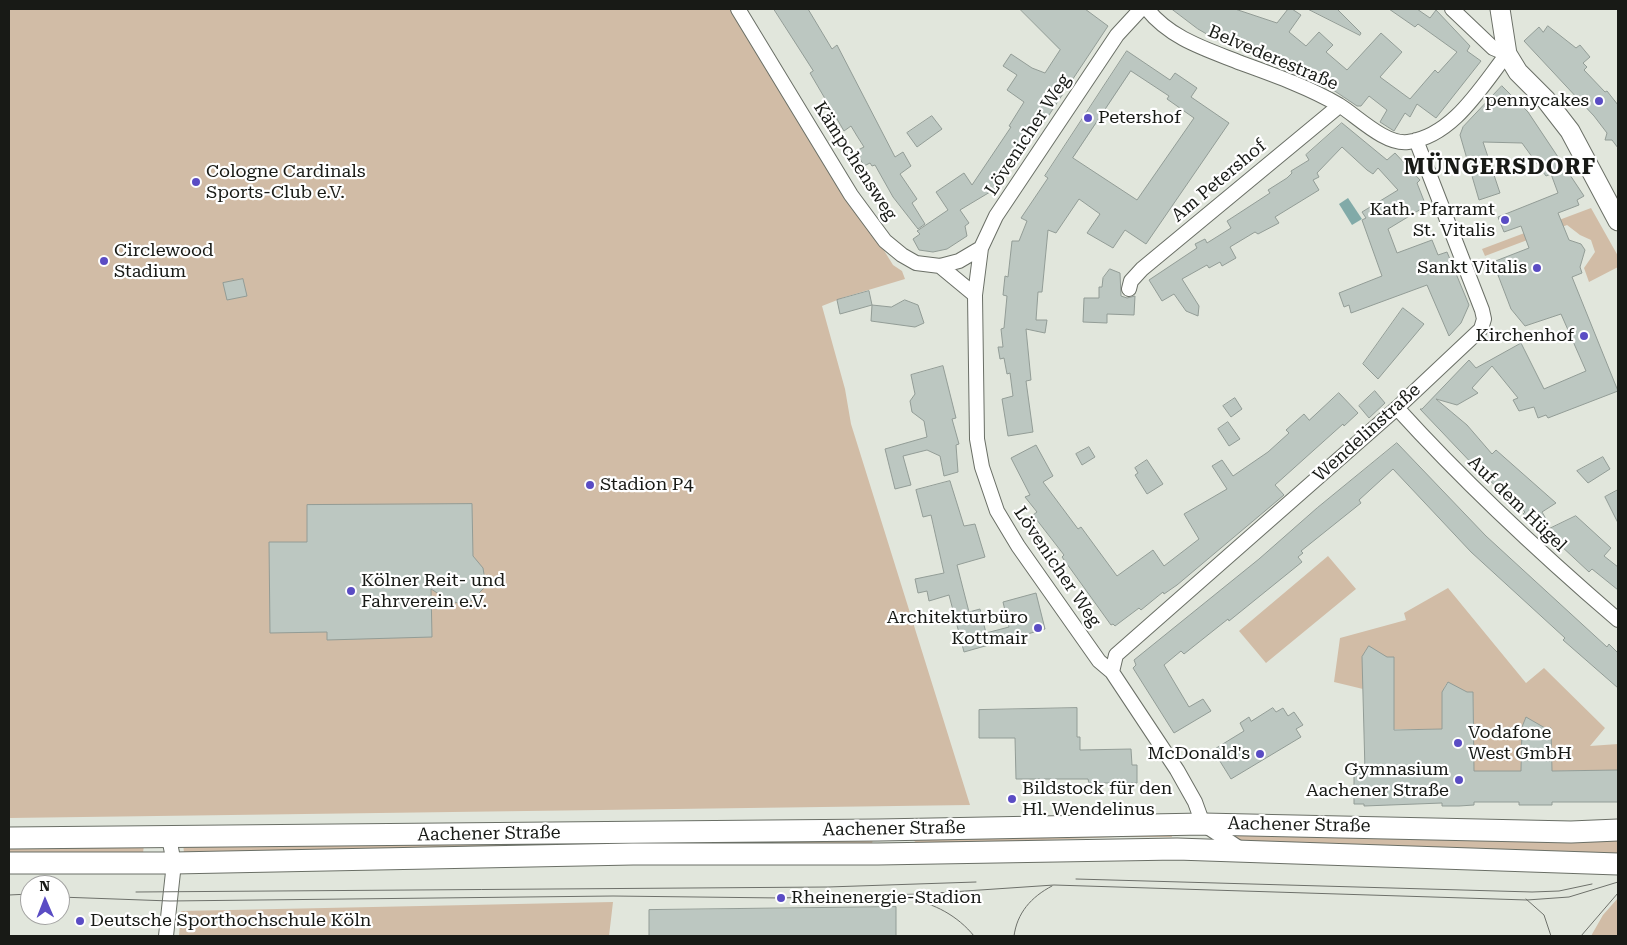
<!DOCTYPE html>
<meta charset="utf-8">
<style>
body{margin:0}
#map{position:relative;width:1627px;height:945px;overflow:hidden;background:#e1e6dc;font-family:"Roboto Serif",serif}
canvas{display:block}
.frame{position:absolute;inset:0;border:10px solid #181a16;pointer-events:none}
.north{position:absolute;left:20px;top:875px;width:50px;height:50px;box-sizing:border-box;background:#fff;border:1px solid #a3a3a2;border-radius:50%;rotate:359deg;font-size:14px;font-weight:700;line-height:20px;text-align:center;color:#181a16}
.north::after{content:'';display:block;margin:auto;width:18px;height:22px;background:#5a4cc4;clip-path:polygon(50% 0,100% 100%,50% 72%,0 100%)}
</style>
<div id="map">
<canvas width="1627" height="945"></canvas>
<div class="frame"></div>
<div class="north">N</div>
</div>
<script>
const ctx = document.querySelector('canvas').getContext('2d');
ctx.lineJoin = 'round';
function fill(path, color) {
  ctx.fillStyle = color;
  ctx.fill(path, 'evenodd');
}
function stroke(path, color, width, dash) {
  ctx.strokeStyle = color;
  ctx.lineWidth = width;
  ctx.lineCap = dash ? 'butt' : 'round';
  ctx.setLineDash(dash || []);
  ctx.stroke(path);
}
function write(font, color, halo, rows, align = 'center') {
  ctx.font = font + ' "Roboto Serif",serif';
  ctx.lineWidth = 4.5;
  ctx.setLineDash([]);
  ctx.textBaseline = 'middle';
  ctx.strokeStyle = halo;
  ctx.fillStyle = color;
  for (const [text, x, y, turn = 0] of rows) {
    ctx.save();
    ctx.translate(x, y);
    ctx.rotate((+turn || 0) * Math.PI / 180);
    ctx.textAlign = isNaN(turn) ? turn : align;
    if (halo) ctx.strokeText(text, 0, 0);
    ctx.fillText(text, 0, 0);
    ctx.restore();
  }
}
fill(new Path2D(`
 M9 9H735L893 265 902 271 905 279 845 297 822 306 845 389 851 424 970 805 9 818Z
 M1591 208 1618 256V267L1589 282 1584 268 1595 252 1591 240 1580 235 1567 225 1485 256 1482 249Z
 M1328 556 1356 589 1266 663 1239 631Z
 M1448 588 1526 683 1544 668 1605 728 1590 746 1618 744V770L1552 771 1551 728H1541L1526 718 1522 729 1521 771H1474L1473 693 1463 692 1447 683 1444 688 1445 693 1442 694V729H1394V657H1384L1369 647 1365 652 1363 689 1334 682 1340 638 1406 620 1404 613Z
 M1171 833 1172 837H1117L919 845 912 839Z
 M1230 834 1547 842 1618 840V855L1240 841Z
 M597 837V848L184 853 183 843Z
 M779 837 873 838 872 844H676L742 843Z
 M9 844 144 845 143 853 9 854Z
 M1618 898V936H1591L1603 915Z
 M613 902 609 936H179L181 911Z`), '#d1bca6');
fill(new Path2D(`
 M1348 198 1362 219 1352 225 1339 204Z`), '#81aaa8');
const building = new Path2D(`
 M774 9H808L832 49 837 45 895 157 903 152 911 166 900 174 917 199 912 203 925 224 918 229 893 197 875 165 872 166 870 163 864 166 856 151 864 147 857 136 851 126 844 131 810 73 813 71Z
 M1020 9H1085L1108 26 1047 118 995 189 960 210 969 223 965 226 967 236 947 249 933 252 919 250 913 239 920 234 917 231 948 210 936 192 964 173 972 185 1011 127 1009 126 1024 102 1007 90 1017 75 1003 66 1011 54 1032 68 1045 73 1060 50Z
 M1172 9H1235L1277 23 1288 9H1292L1301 15 1289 32 1306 46 1319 32 1333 45 1326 52 1347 70 1381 33 1402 52 1380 77 1410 99 1435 70 1438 73 1457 52 1418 24 1415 27 1389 9H1417L1430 18 1436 10 1470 46 1467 51 1481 61 1436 118 1417 104 1410 117 1405 113 1394 131 1380 122 1387 110 1369 96 1361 106H1357L1293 63 1290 67 1217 40 1198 29Z
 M1308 9H1337L1361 33 1360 35Z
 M1548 26 1576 48 1580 45 1590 57 1583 63 1587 67 1584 70 1605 92 1607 91 1618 105V148L1612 140H1605L1607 133 1594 116 1524 41 1539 27 1543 32Z
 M1127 51 1170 80 1175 73 1197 88 1191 97 1229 123 1146 244 1125 230 1113 248 1087 233 1100 214 1079 199 1056 233 1048 230 1042 292H1038L1036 320H1047L1045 333 1026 329 1031 380 1026 381 1033 432 1008 436 1002 399 1013 396 1010 373 1007 374 1004 358 1000 359 998 347H1003L1001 329 1004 328 1007 296 1003 295 1005 276 1008 277 1012 241H1019L1027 221 1021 218 1048 178 1045 176ZM1131 71 1169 96 1167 99 1194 118 1137 200 1073 158Z
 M1502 86 1528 112 1584 196 1577 200 1579 205 1558 213 1569 240 1581 244 1585 250 1580 267 1582 273 1572 277 1618 391 1548 418 1546 415 1538 418 1534 407 1519 411 1513 400 1518 398 1492 366 1472 388 1478 393 1457 405 1436 399 1467 425 1492 454 1496 450 1556 503 1542 512 1549 524 1542 531 1523 514 1525 512 1480 472 1420 409H1422L1469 360 1476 368 1521 343 1544 389 1586 371 1561 314 1525 326 1511 309 1493 262 1529 248 1521 226 1504 232 1498 217 1558 193 1551 174 1546 176 1522 143 1483 142 1500 193 1479 200 1460 135 1463 127Z
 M932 116 942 129 917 147 907 133Z
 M1342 123 1387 160 1395 153 1420 180 1417 183 1426 206 1388 229 1397 253 1432 240 1438 255 1447 252 1469 305 1461 323 1449 336 1427 285 1351 313 1349 305 1344 307 1339 293 1382 276 1362 220 1366 218 1362 212 1398 190 1378 168 1373 174 1367 170 1342 147 1317 173 1319 177 1313 180 1319 190 1275 217 1279 223 1258 234 1255 232 1230 247 1236 258 1222 266 1220 262 1209 268 1207 265 1182 279 1199 306 1198 316 1186 311 1174 294 1162 301 1149 280 1197 248 1195 244 1205 239 1207 243 1231 228 1227 221 1270 193 1268 190 1287 178 1292 173 1291 171 1309 160 1306 155Z
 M1110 269 1120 273 1121 296 1127 298 1135 296 1134 315 1107 314V323L1083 322 1084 298H1099V287H1102L1103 278Z
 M243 279 247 296 227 300 223 283Z
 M869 291 872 305 840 314 837 300Z
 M905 300 918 305 924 323 915 327 871 321 872 305 891 307Z
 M1403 308 1424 324 1378 379 1363 364Z
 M943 366 956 418 952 419 959 444 956 445 958 472 944 476 940 456 927 450 903 456 911 485 895 489 885 449 927 437 924 421 912 412 910 401 915 394 911 375Z
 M1375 391 1385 403 1369 418 1359 406Z
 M1339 393 1358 413 1344 426 1343 424 1275 485 1284 495 1177 585 1164 594 1163 592 1141 610 1139 608 1115 626 1113 624 1111 625 1062 557 1064 555 1033 515 1037 512 1025 497 1030 495 1011 458 1036 445 1053 476 1043 482 1078 529 1081 527 1117 576 1153 550 1164 566 1199 539 1184 514 1227 489 1212 466 1222 460 1233 476 1268 452 1289 433 1286 430 1304 414 1309 420Z
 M1235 398 1242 409 1231 417 1223 406Z
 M1228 422 1240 439 1229 446 1218 429Z
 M1397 443 1486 536 1607 647 1609 644 1618 653V688L1563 640 1565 638 1471 552 1393 469 1359 500 1361 503 1301 551 1303 553 1298 557 1302 562 1229 621 1228 619 1184 654 1181 651 1164 665 1189 707 1203 699 1211 711 1174 733 1133 668 1136 665 1134 660 1259 559 1317 508Z
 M1089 447 1095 457 1082 465 1076 454Z
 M1603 457 1610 469 1588 483 1577 471Z
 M1147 460 1163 484 1147 494 1135 475 1138 473 1135 468Z
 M950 481 964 526 975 524 985 557 957 565 969 612 980 609 986 633 1009 627 1003 602 1036 593 1045 629 964 652 949 595 929 601 927 591 918 593 915 579 944 573 931 515 923 517 916 490Z
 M1618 490V523L1605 497Z
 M472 504 473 556 483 568 485 581 484 588 471 601 458 603 450 601 431 589 432 637 327 640V632L270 633 269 542H307V505Z
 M1576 516 1611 548 1604 556 1618 567V590L1592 569 1589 572 1545 531Z
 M1369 646 1387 657H1394V730L1442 729V692L1448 682 1467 692H1473L1474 771H1521L1522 727 1526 717 1545 728H1551L1552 771 1618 770V802H1552V805H1519V802H1474V805L1459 806H1442V803L1364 806V804H1354V771H1365L1362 657Z
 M1077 708V737H1080V750L1131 749 1132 765H1137V783H1089L1088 779H1016L1015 738H979V710Z
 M1273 708 1276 712 1283 708 1288 716 1294 712 1303 725 1296 729 1301 737 1231 779 1213 750 1244 731 1240 723 1249 717 1251 721Z
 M896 907V936H649V910Z`);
fill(building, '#bcc7c1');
stroke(building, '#929c96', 1);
const street = new Path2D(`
 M738 9 851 195 885 241 902 255 916 263 940 266 959 261 981 248
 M1147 9C1171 39 1206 49 1241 63 1274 75 1308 87 1339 105 1357 116 1385 145 1408 142 1453 136 1481 87 1507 54L1493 48 1452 9
 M940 266 975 295
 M1129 289 1131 281 1142 269 1339 106
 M1397 408C1466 484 1540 553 1618 620
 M1112 672 1099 661 1018 546 997 511 982 467 977 439 975 295 981 248 996 216 1117 35 1141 9
 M1242 850 1203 824 1195 802 1177 770 1112 672 1116 655 1397 408 1481 329 1484 319 1482 310 1416 140
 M166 936 174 863 169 838`);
const secondary = new Path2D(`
 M1500 9 1507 54 1518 72 1546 100 1570 131 1618 221`);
const primary = new Path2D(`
 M9 838 878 830 1203 824 1571 832 1618 830
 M9 863H174L633 854H878L1177 849 1618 864`);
stroke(street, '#6a6f66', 16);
stroke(secondary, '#6a6f66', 21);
stroke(primary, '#6a6f66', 23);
stroke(street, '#fff', 14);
stroke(secondary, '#fff', 19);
stroke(primary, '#fff', 21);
stroke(new Path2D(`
 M1076 879 1532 892 1559 891 1592 884
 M136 892 828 887 976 882
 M9 895 30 894
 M60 897 170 901 613 896 781 898 921 894 1054 885 1527 900 1569 897 1618 882
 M909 899C934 903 958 916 974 936
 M1526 899 1544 915 1551 936
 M1014 936C1017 913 1031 897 1052 886
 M1581 936 1618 893`), '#6d706a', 1);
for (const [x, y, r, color] of [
 [1599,101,5,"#5a4cc4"],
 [1088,118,5,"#5a4cc4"],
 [196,182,5,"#5a4cc4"],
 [1505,220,5,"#5a4cc4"],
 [104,261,5,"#5a4cc4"],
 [1537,268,5,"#5a4cc4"],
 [1584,336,5,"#5a4cc4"],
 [590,485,5,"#5a4cc4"],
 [351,591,5,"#5a4cc4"],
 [1038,628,5,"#5a4cc4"],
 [1458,743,5,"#5a4cc4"],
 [1260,754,5,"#5a4cc4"],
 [1459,780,5,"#5a4cc4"],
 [1012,799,5,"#5a4cc4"],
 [781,898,5,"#5a4cc4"],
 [80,921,5,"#5a4cc4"]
]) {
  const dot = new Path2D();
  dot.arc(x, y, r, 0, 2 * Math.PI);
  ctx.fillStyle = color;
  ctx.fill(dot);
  stroke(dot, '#fff', 2);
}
write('18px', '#181a16', '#fff', [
 ["Belvederestraße",1273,58,23],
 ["Lövenicher Weg",1028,135,-57],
 ["Kämpchensweg",855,161,57],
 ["Am Petershof",1219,181,-40],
 ["Wendelinstraße",1367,433,-42],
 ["Auf dem Hügel",1517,504,44],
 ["Lövenicher Weg",1057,567,56],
 ["Aachener Straße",1299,825,1],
 ["Aachener Straße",894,829,-1],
 ["Aachener Straße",489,834,-1]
]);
write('18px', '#181a16', '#fff', [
 ["pennycakes",1589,101,"right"],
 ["Petershof",1098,118],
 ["Cologne Cardinals",206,172],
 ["Sports-Club e.V.",206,193],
 ["Kath. Pfarramt",1495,210,"right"],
 ["St. Vitalis",1495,231,"right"],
 ["Circlewood",114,251],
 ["Stadium",114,272],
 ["Sankt Vitalis",1527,268,"right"],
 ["Kirchenhof",1574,336,"right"],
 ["Stadion P4",600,485],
 ["Kölner Reit- und",361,581],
 ["Fahrverein e.V.",361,602],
 ["Architekturbüro",1028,618,"right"],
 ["Kottmair",1028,639,"right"],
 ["Vodafone",1468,733],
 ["West GmbH",1468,754],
 ["McDonald's",1250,754,"right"],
 ["Gymnasium",1449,770,"right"],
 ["Aachener Straße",1449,791,"right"],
 ["Bildstock für den",1022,789],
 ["Hl. Wendelinus",1022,810],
 ["Rheinenergie-Stadion",791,898],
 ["Deutsche Sporthochschule Köln",90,921]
], 'left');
ctx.letterSpacing = '1px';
write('bold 22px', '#181a16', '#fff', [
 ["MÜNGERSDORF",1500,168]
]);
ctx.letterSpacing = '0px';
</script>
